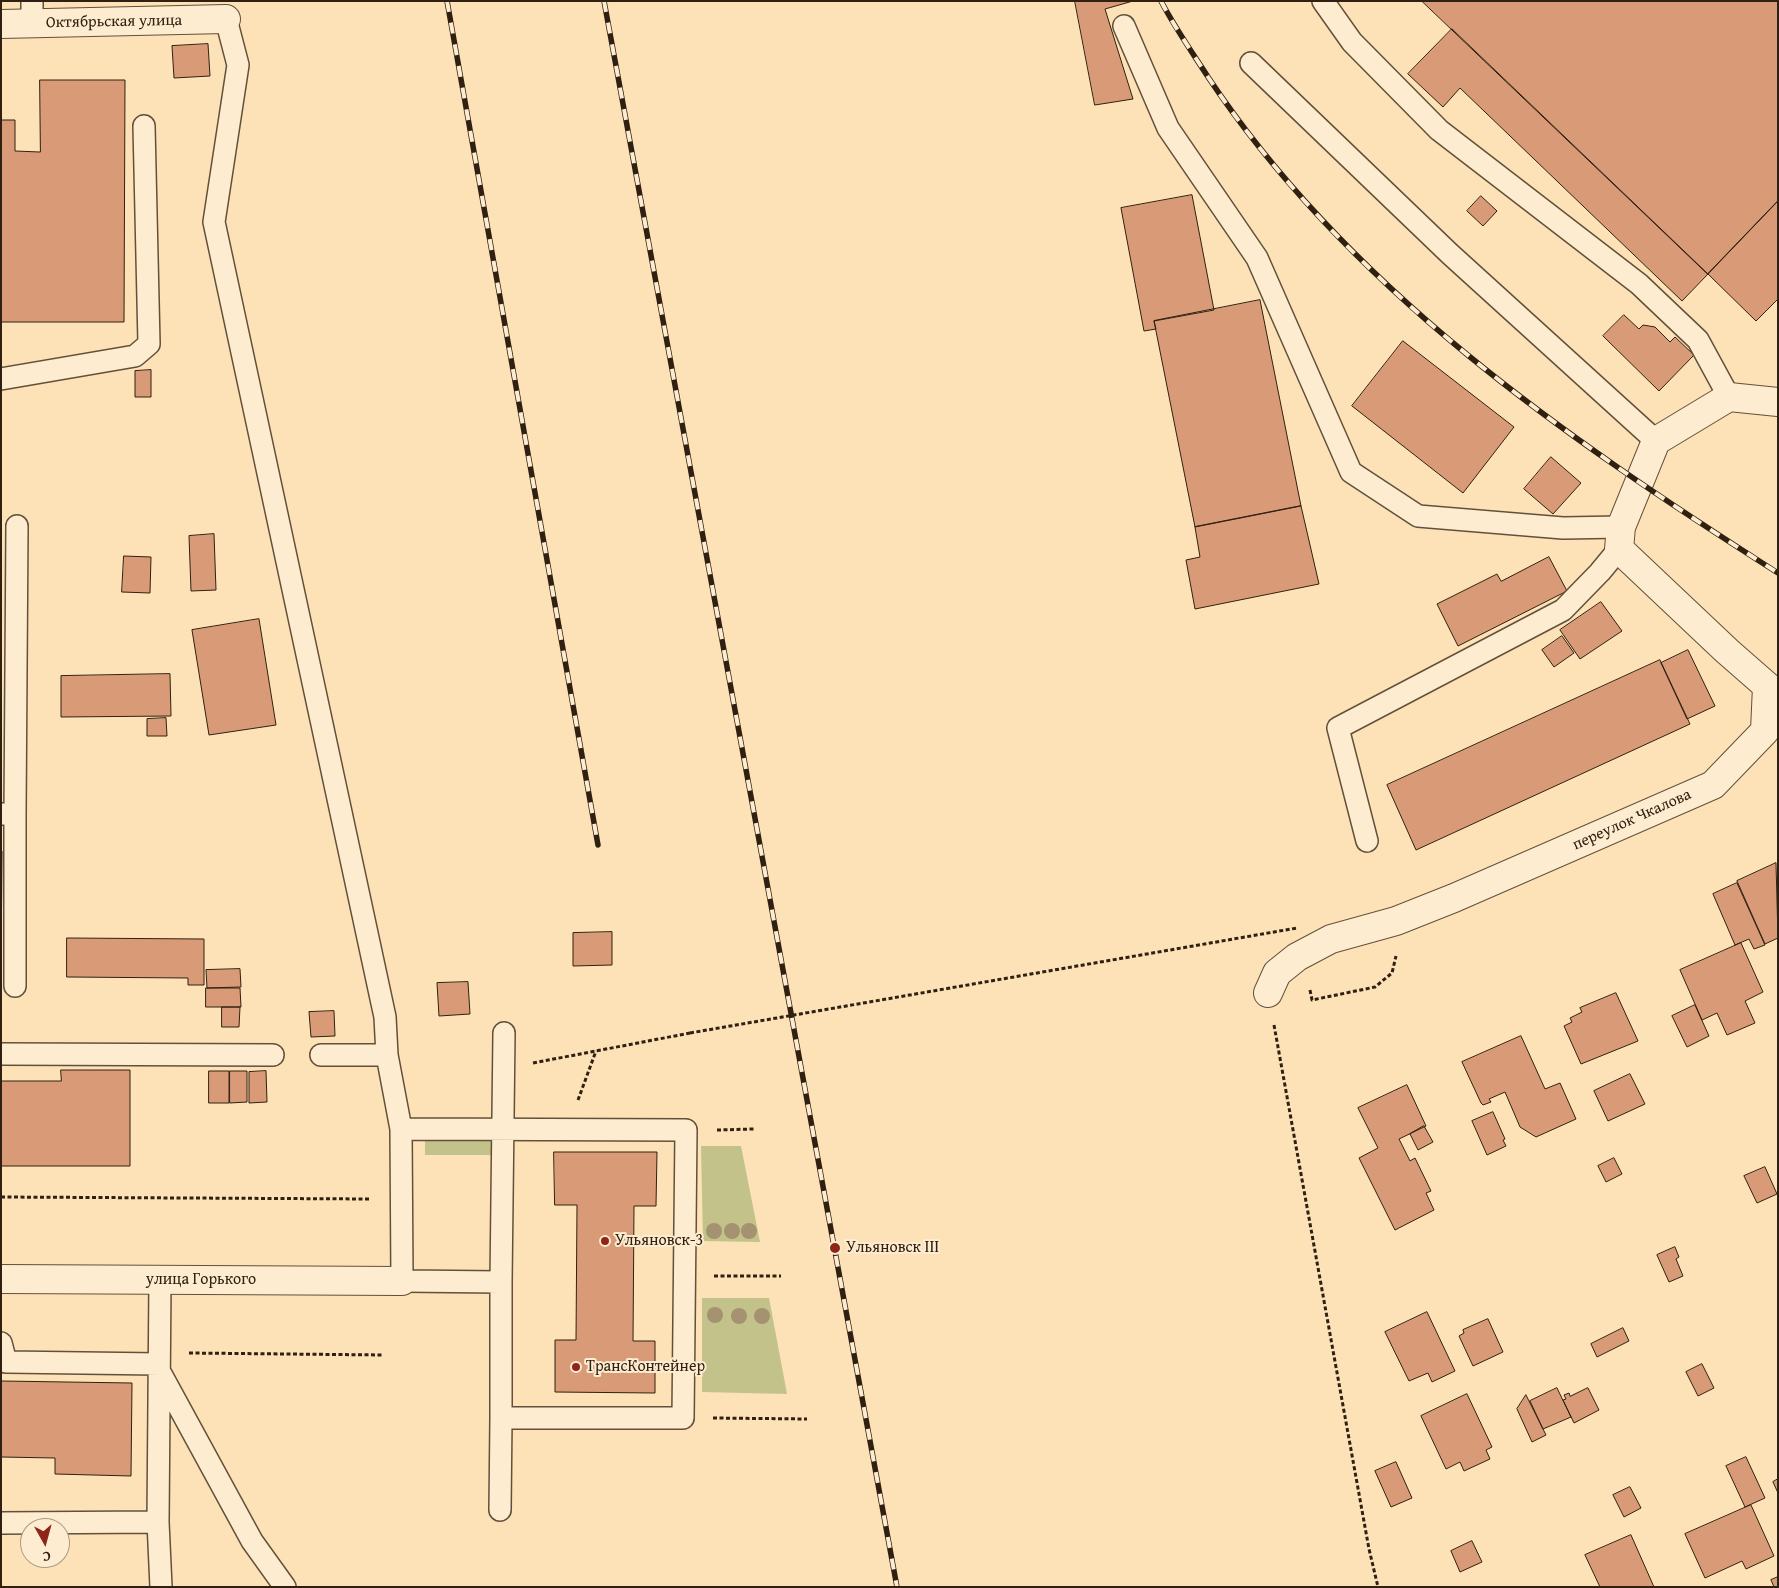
<!DOCTYPE html>
<meta charset="utf-8">
<style>
body{margin:0}
#map{position:relative;width:1779px;height:1588px;overflow:hidden;background:#fce2b6;font-family:"Gentium Book Plus",serif}
canvas{display:block}
.frame{position:absolute;inset:0;border:2px solid #302011;pointer-events:none}
.north{position:absolute;left:20px;top:1518px;width:50px;height:50px;box-sizing:border-box;background:#fdecd0;border:1px solid #ab9a84;border-radius:50%;rotate:173deg;font-size:14px;font-weight:700;line-height:20px;text-align:center;color:#302011}
.north::after{content:'';display:block;margin:auto;width:18px;height:22px;background:#8f2418;clip-path:polygon(50% 0,100% 100%,50% 72%,0 100%)}
</style>
<div id="map">
<canvas width="1779" height="1588"></canvas>
<div class="frame"></div>
<div class="north">С</div>
</div>
<script>
const ctx = document.querySelector('canvas').getContext('2d');
ctx.lineJoin = 'round';
function fill(path, color) {
  ctx.fillStyle = color;
  ctx.fill(path, 'evenodd');
}
function stroke(path, color, width, dash) {
  ctx.strokeStyle = color;
  ctx.lineWidth = width;
  ctx.lineCap = dash ? 'butt' : 'round';
  ctx.setLineDash(dash || []);
  ctx.stroke(path);
}
function write(font, color, halo, rows, align = 'center') {
  ctx.font = font + ' "Gentium Book Plus",serif';
  ctx.lineWidth = 4;
  ctx.setLineDash([]);
  ctx.textBaseline = 'middle';
  ctx.strokeStyle = halo;
  ctx.fillStyle = color;
  for (const [text, x, y, turn = 0] of rows) {
    ctx.save();
    ctx.translate(x, y);
    ctx.rotate((+turn || 0) * Math.PI / 180);
    ctx.textAlign = isNaN(turn) ? turn : align;
    if (halo) ctx.strokeText(text, 0, 0);
    ctx.fillText(text, 0, 0);
    ctx.restore();
  }
}
fill(new Path2D(`
 M425 1136H493V1155H425Z
 M701 1146H741L760 1242 703 1241Z
 M702 1298H769L787 1394 702 1392Z`), '#c3c28b');
const building = new Path2D(`
 M1075 1H1133L1105 9 1133 99 1095 105Z
 M1422 1H1778V201L1708 274Z
 M1452 29 1708 274 1682 301 1460 88 1443 107 1408 74Z
 M208 44 210 76 174 78 172 46Z
 M40 80H125L124 322H1V120H15V151L40 152Z
 M1192 195 1214 310 1154 321 1156 329 1144 331 1121 208Z
 M1481 196 1497 211 1483 226 1467 211Z
 M1778 201V299L1756 321 1708 274Z
 M1260 300 1301 506 1195 527 1154 321Z
 M1624 315 1639 329 1643 325 1655 327 1670 342 1675 337 1694 355 1659 391 1603 336Z
 M1403 341 1514 427 1463 493 1352 406Z
 M151 370V397H135V371Z
 M1551 457 1581 483 1553 514 1524 489Z
 M1301 506 1319 584 1195 609 1186 560 1200 557 1195 527Z
 M214 534 216 590 191 591 189 536Z
 M124 556 151 557 150 593 122 592Z
 M1549 557 1567 591 1458 646 1437 604 1497 574 1501 581Z
 M1601 602 1622 631 1580 659 1560 630Z
 M259 619 276 725 209 735 192 630Z
 M1562 636 1574 653 1554 667 1542 650Z
 M1688 650 1715 706 1687 719 1661 663Z
 M1660 660 1690 724 1416 850 1387 785Z
 M170 674 171 716 61 717V676Z
 M166 718 167 736H147V719Z
 M1 851H2L1 972Z
 M1776 863 1778 938 1765 944 1737 881Z
 M1737 883 1765 945 1754 949 1749 939 1735 945 1713 894Z
 M612 932V965L573 966V933Z
 M67 938 204 939V985H188V978L67 977Z
 M1741 943 1763 992 1745 1001 1755 1023 1727 1035 1717 1013 1702 1020 1680 970Z
 M240 969 241 987 207 988 206 970Z
 M468 982 470 1014 439 1016 437 983Z
 M206 988H240L241 1007H206Z
 M1616 993 1638 1041 1581 1064 1564 1026 1572 1022 1570 1018 1582 1012 1580 1008Z
 M1695 1005 1709 1036 1687 1047 1672 1016Z
 M222 1007H240L239 1027H222Z
 M334 1011 335 1036 311 1037 309 1012Z
 M1521 1036 1545 1089 1560 1083 1576 1119 1536 1137 1520 1127 1505 1092 1489 1099 1491 1102 1483 1105 1481 1103 1462 1062Z
 M61 1070H130V1166H1V1081H61Z
 M209 1071H229V1103H209Z
 M230 1071H247V1102L230 1103Z
 M266 1071 267 1102 249 1103V1072Z
 M1630 1074 1645 1104 1608 1121 1594 1091Z
 M1407 1085 1426 1126 1399 1139 1410 1161 1415 1158 1431 1191 1426 1193 1434 1210 1395 1230 1359 1158 1378 1148 1358 1108Z
 M1493 1112 1505 1139 1503 1140 1506 1146 1487 1155 1472 1121Z
 M1424 1126 1433 1142 1418 1150 1410 1134Z
 M554 1152H657L656 1206H634L633 1341H655V1393L555 1392V1340H576L577 1205H555Z
 M1614 1158 1622 1174 1606 1182 1598 1166Z
 M1765 1167 1777 1194 1757 1203 1744 1176Z
 M1675 1247 1679 1257 1676 1259 1683 1276 1669 1282 1657 1255Z
 M1427 1312 1455 1371 1432 1382 1428 1373 1409 1381 1385 1332Z
 M1488 1319 1503 1352 1473 1366 1459 1336 1464 1333 1463 1330Z
 M1623 1328 1629 1341 1597 1357 1591 1344Z
 M1702 1364 1714 1388 1698 1396 1686 1372Z
 M1 1381 132 1383 131 1476 55 1474V1458L1 1457Z
 M1557 1388 1571 1417 1543 1429 1530 1401Z
 M1588 1388 1599 1410 1574 1423 1563 1400 1566 1399 1564 1395 1569 1393 1570 1396Z
 M1467 1394 1492 1447 1486 1450 1490 1459 1464 1471 1460 1462 1446 1469 1421 1416Z
 M1526 1395 1546 1435 1532 1442 1517 1409Z
 M1746 1457 1765 1498 1745 1507 1726 1466Z
 M1396 1462 1412 1498 1391 1507 1375 1471Z
 M1778 1479V1493L1773 1482Z
 M1630 1487 1641 1508 1624 1517 1613 1495Z
 M1751 1505 1774 1556 1746 1569 1742 1561 1705 1578 1685 1534Z
 M1631 1535 1654 1587H1600L1585 1555Z
 M1472 1541 1482 1562 1460 1572 1451 1551Z
 M1778 1577V1587H1774L1771 1580Z`);
fill(building, '#d99b77');
stroke(building, '#302011', 1);
const service = new Path2D(`
 M1323 1 1352 42 1439 130 1639 284 1698 340 1729 397
 M226 19 238 65 214 222 385 1017 387 1055 401 1129 402 1281 501 1282 504 1033
 M32 24V1
 M1124 26 1168 128 1257 258 1351 472 1418 516 1563 528 1621 527
 M1251 63 1450 254 1656 441
 M1 379 135 356 149 344 144 126
 M1 814H15V986
 M15 814 17 526
 M1367 841 1338 728 1563 610 1600 572 1619 549
 M1 1054 273 1055
 M321 1055H387
 M401 1129 686 1130 683 1418H501V1282
 M1 1343 6 1362 159 1364
 M161 1374 252 1541 285 1587
 M500 1510 501 1418
 M158 1522 161 1587
 M1 1523 158 1522 160 1280`);
const minor = new Path2D(`
 M1 24 226 19
 M1268 993 1277 973 1297 957 1331 939 1396 921 1454 898 1713 785 1765 731 1767 686 1727 651 1619 549 1621 527 1656 441 1729 397 1778 402
 M1 1279 402 1281`);
stroke(service, '#63503a', 24);
stroke(minor, '#63503a', 30);
stroke(new Path2D(`
 M1310 990 1312 1000 1375 987 1392 973 1396 956
 M1274 1025 1369 1549 1378 1587
 M533 1063 690 1033
 M578 1100 596 1051
 M717 1130 754 1129
 M1 1197 371 1199
 M714 1276H781
 M189 1353 384 1355
 M713 1418 807 1419`), '#302011', 3, [4, 2.5]);
stroke(service, '#fdecd0', 21);
stroke(minor, '#fdecd0', 28);
const rail = new Path2D(`
 M447 1 598 845
 M604 1 897 1587
 M1161 1C1175 28 1192 52 1208 77 1350 290 1566 438 1778 573`);
stroke(rail, '#302011', 5.5);
stroke(rail, '#fdecd0', 4, [11]);
stroke(new Path2D(`
 M690 1033 1297 928`), '#302011', 3, [4, 2.5]);
ctx.fillStyle = '#a49270';
for (const [x, y] of [
 [714,1231],
 [732,1231],
 [749,1231],
 [715,1315],
 [739,1316],
 [762,1316]
]) {
  ctx.beginPath();
  ctx.arc(x, y, 8, 0, 2 * Math.PI);
  ctx.fill();
}
for (const [x, y, r, color] of [
 [605,1241,5,"#8f2418"],
 [835,1248,6,"#8f2418"],
 [576,1367,5,"#8f2418"]
]) {
  const dot = new Path2D();
  dot.arc(x, y, r, 0, 2 * Math.PI);
  ctx.fillStyle = color;
  ctx.fill(dot);
  stroke(dot, '#fdecd0', 2);
}
write('16px', '#302011', '#fdecd0', [
 ["Октябрьская улица",114,22,-1],
 ["переулок Чкалова",1632,820,-24],
 ["улица Горького",201,1280]
]);
write('16px', '#302011', '#fdecd0', [
 ["Ульяновск-3",615,1241],
 ["Ульяновск III",846,1248],
 ["ТрансКонтейнер",586,1367]
], 'left');
</script>
